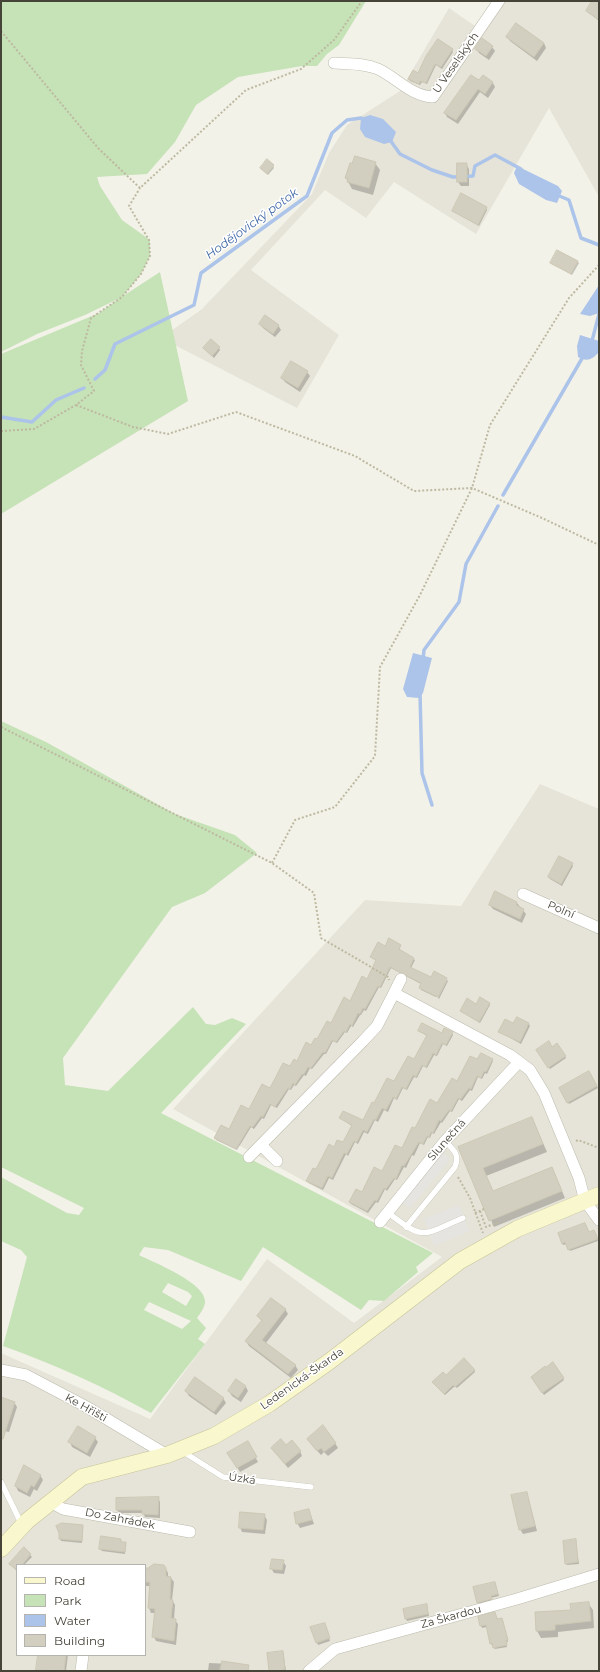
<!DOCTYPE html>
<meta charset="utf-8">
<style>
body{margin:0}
#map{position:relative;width:600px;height:1672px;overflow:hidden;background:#f3f2e9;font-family:Montserrat,sans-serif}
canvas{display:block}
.frame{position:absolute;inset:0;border:2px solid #464338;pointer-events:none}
.legend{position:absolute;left:16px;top:1564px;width:130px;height:92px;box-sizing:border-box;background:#fff;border:1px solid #b5b4af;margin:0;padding:5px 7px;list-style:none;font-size:12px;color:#464338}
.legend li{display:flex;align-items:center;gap:8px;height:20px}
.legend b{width:20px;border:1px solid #b5b4af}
</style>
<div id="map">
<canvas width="600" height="1672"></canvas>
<div class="frame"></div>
<ul class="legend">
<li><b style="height:5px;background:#f9f7cd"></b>Road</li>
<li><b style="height:11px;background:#c6e2b7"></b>Park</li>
<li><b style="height:11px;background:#acc4e9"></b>Water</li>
<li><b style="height:11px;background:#d3cfc0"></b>Building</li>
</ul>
</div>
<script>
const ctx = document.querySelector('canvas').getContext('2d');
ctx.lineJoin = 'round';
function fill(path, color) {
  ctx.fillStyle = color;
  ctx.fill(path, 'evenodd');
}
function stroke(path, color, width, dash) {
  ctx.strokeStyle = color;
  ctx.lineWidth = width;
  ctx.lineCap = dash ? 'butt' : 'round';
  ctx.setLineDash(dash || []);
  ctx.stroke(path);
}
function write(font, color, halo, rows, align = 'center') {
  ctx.font = font + ' Montserrat,sans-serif';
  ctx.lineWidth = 3;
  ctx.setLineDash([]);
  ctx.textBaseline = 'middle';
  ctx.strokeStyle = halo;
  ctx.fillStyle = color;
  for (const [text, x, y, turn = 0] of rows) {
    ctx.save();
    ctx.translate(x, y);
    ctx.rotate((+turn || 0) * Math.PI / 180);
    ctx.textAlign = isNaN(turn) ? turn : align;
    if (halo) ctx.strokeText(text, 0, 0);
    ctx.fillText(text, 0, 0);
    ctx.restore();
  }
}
fill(new Path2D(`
 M492 1H599V197L549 108 476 234 394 182 366 218 325 190 251 270 339 335 297 408 161 338 202 309 312 194 329 153 347 125 400 91 449 8 475 26Z
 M540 784 599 809V1671H1V1353L150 1419 267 1259 354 1323 442 1257 173 1109 365 900 461 906ZM17 1565H145V1655H17Z`), '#e6e4d8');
fill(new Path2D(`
 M1 1H366L339 45 327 54 317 66H302L238 77 196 105 175 142 147 174 97 177 100 186 122 220 150 240V256L141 274 123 296 160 272 188 401 1 514V354L99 313 120 298 85 315 37 334 1 352Z
 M1 721 46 742 175 814 235 835 257 853 205 893 172 907 63 1058 65 1085 108 1091 193 1007 206 1024 215 1025 232 1018 246 1024 161 1113 433 1253 416 1267 418 1272 384 1301 369 1300 361 1310 263 1247 241 1281 168 1250 144 1247 139 1255C155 1263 206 1283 205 1302 205 1307 200 1314 197 1318L206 1328 198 1339 205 1344 151 1413C104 1387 54 1364 3 1346L27 1257 21 1250 1 1241V1177L67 1213 79 1215 84 1208 1 1167ZM168 1283 188 1292 192 1296 186 1306 162 1292ZM149 1302 191 1321 182 1329 144 1310Z`), '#c6e2b7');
fill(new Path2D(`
 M442 1152 450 1159 410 1208 402 1202Z
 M459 1205 469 1231 434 1246 424 1219Z`), '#e5e4e0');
fill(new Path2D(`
 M370 115 383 119 396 132 392 142 384 144 365 137 360 129 361 118Z
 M517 166 558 186 562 191 557 203 546 200 519 184 514 173Z
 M599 285V313L590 316 580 314Z
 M580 335 599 341V352C592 360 587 362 578 357L577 346Z
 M413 653 432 658 423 693 419 698 407 697 403 689Z`), '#acc4e9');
fill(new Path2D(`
 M594 1H599V21L587 11Z
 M507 37 544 43 546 48 537 61 510 41Z
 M492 47 495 51 489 60 479 53 476 49Z
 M452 50 453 52 442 69 436 65 427 84 422 82 420 85 410 81 409 79Z
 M483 76 493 83 495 87 488 98 480 92 458 124 447 117 445 113Z
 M375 163 380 170 373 195 352 189 346 178Z
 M466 164 469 169V186H461L458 182Z
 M273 166 274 168 268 175 261 168Z
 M486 208 487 210 479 226 453 211Z
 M577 261 579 263 572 275 552 263Z
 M260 324 278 325 281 330 275 337 263 328Z
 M204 348H219L220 350 214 358Z
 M307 372 310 376 300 392 285 382 282 378Z
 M572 864 573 866 562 886 550 879 549 877Z
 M517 903 526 914 522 923 493 909 490 905Z
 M400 945V951L415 960 411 968 432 978 446 979 436 997 421 990V984L391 968 381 988 379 987 366 1011 364 1010 361 1015H360L353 1027 351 1026 347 1033 345 1032 337 1043 333 1041 326 1054H324L312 1069 310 1068 306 1076 304 1075 296 1086 294 1085 291 1090 289 1089 277 1108 271 1105 264 1119 262 1118 254 1129 251 1127 237 1150 216 1140 215 1138 229 1130 297 1062 350 1002 367 980 377 961 371 957 385 947Z
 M447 980 448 981 439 999 438 998Z
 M489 1003 490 1005 480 1023 461 1011 477 1005Z
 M514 1024H529L530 1026 521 1044 500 1032Z
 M419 1031 442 1034 452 1033 453 1035 447 1046 443 1044 437 1056 434 1055 427 1068 423 1066 417 1078 414 1077 407 1090 403 1088 397 1100 394 1098 388 1112 384 1110 378 1122 375 1120 368 1134 364 1132 358 1144 355 1142 348 1156 346 1154 333 1180 329 1178 323 1190 309 1183 308 1181 334 1148 343 1144 352 1126 340 1118 363 1121 374 1104 414 1060 427 1036Z
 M557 1045 566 1058 550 1069 537 1050 552 1048Z
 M492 1059 493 1061 487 1074 485 1073 482 1079 478 1077 472 1091 470 1090 462 1101 459 1099 452 1112 450 1111 442 1123 441 1122 434 1134 432 1133 430 1138 428 1137 424 1145 420 1143 414 1156 412 1155 406 1168 404 1167 397 1180 395 1179 387 1191 385 1189 378 1203 376 1202 368 1213 351 1204 350 1202 362 1194 383 1172 402 1149 415 1130 478 1061Z
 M589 1073 598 1088 569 1104 560 1088Z
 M532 1118 547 1152 486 1176 493 1192 552 1168 565 1198 494 1227 460 1148Z
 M589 1233H595L598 1241 570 1251 567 1244 563 1245 559 1234Z
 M285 1309 288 1314 266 1343 295 1365 298 1370 291 1378 249 1346 246 1341 262 1322 259 1317Z
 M553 1364 564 1380 544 1395 532 1378Z
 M474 1370 475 1372 457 1388 455 1386 445 1395 435 1384 445 1376Z
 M236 1380 246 1387 248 1391 241 1402 232 1396 229 1391Z
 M186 1391 223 1398 226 1403 216 1415 189 1396Z
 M1 1398 14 1402 17 1407 9 1432 1 1430Z
 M95 1438 98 1442 90 1457 72 1447 70 1442Z
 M247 1442 258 1462 240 1472 229 1453Z
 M335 1443 338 1448 328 1456 324 1452 321 1455 311 1444Z
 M286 1447 300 1451 302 1456 288 1468 272 1448Z
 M24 1466 40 1475 43 1480 37 1491 34 1489 30 1497 18 1491 16 1486Z
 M527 1493 537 1531 523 1534 520 1529Z
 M158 1498 160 1502V1518L145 1517 143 1513H119L117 1510V1499Z
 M309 1510 314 1524 300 1528 297 1523Z
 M264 1515 267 1520 265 1534 242 1532 240 1527Z
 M83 1526 82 1543 61 1541 60 1539Z
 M121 1540 122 1543 126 1545 125 1554 102 1551 100 1549Z
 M575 1540 579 1564 567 1565 566 1563Z
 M24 1549 32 1557 24 1565H17V1571L12 1566Z
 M283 1561 286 1566 284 1574 274 1573 271 1568Z
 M145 1569H166L168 1573V1578H171L174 1582 172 1600 175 1605 174 1619 178 1624 176 1645 156 1641 154 1637 156 1613H151L149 1608 150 1586H145Z
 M495 1583 499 1596 491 1598 492 1601 479 1604 478 1602Z
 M588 1603 593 1610 594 1628 558 1632V1637L541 1638 537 1631Z
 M427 1607 429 1616 407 1621 406 1619Z
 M495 1613 498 1620 503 1621 508 1642H506L507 1647 495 1649 491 1644 487 1627 482 1628 479 1618Z
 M325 1626 330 1641 318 1645 311 1628Z
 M283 1652 286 1671H270Z
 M47 1655H68L66 1671H38L37 1669Z
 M209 1663 231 1664V1671H208Z`), '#0003');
stroke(new Path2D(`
 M390 140 400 154 432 170 453 177 473 176 475 166 495 155 521 169
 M557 195 569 200 581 238 599 245
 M592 341 599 314
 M95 379 105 370 115 344 194 305 201 273 307 196 332 133 347 120 361 118 364 120
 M1 417 32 422 56 400 84 388
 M503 495 584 355
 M423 659 424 650 459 602 466 564 498 506
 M420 693 422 773 432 805`), '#acc4e9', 3.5);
const building = new Path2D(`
 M592 1H599V20L586 11Z
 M516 23 544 43 534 57 506 37Z
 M482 38 493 46 486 56 475 49Z
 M438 39 453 49 441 67 435 64 426 83 420 81 419 84 408 79 413 70 418 73 426 56Z
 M471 75 479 80 483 75 493 82 485 94 478 89 456 120 444 113Z
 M355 156 376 162 369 188 347 182 348 179 345 178 350 163H352Z
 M267 159 274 165 267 174 260 168Z
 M457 163H467V182H457Z
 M461 193 487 207 478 225 452 211Z
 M557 250 578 261 571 274 550 263Z
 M265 315 279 325 273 334 259 324Z
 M211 339 220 347 212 356 203 348Z
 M291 361 308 371 298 388 281 378Z
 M559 856 573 863 561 884 548 877Z
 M495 891 517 902 516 905 524 909 520 919 489 905Z
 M389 938 401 945 399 949 414 958 410 967 431 977 434 971 447 978 438 997 419 988 421 983 390 967 380 987 378 986 365 1009 363 1008 360 1014 358 1013 352 1026 350 1024 346 1032 344 1031 336 1042 332 1040 325 1053 323 1052 311 1068 308 1067 304 1074H302L295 1085 293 1083 290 1089 288 1088 275 1107 270 1104 263 1117 261 1116 253 1127 250 1126 236 1149 214 1138 221 1125 229 1129 241 1105 249 1109 262 1084 270 1088 283 1063 290 1066 294 1059 297 1061 306 1042 311 1045 315 1038 317 1039 327 1021 331 1023 344 997 350 1001 362 976 367 979 376 960 370 957 378 942 385 946Z
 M480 997 490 1003 479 1022 460 1011 467 998 476 1004Z
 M517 1017 529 1023 520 1042 498 1032 505 1019 513 1023Z
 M422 1023 442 1033 444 1028 453 1032 446 1045 442 1043 436 1055 433 1053 426 1067 422 1065 416 1077 413 1075 406 1089 402 1087 396 1099 393 1097 386 1110 382 1108 376 1120 374 1119 367 1132 363 1130 357 1142 354 1141 347 1154 344 1153 332 1178 328 1176 322 1188 306 1181 313 1168 316 1169 329 1144 334 1147 337 1140 343 1142 352 1125 339 1118 343 1111 363 1120 372 1102 374 1103 387 1078 394 1081 408 1056 414 1059 427 1035 418 1031Z
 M549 1041 552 1047 557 1043 566 1056 548 1068 536 1050Z
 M481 1053 493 1059 486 1072 484 1071 481 1078 477 1076 471 1089 469 1088 461 1099 458 1098 451 1111 449 1110 441 1121 439 1120 433 1133 431 1132 429 1137 427 1136 423 1144 419 1142 404 1166 402 1165 396 1179 394 1178 386 1189 384 1188 377 1201 375 1200 367 1211 349 1202 356 1189 362 1192 374 1167 382 1171 395 1145 402 1148 412 1127 415 1128 430 1099 437 1103 452 1078 457 1081 470 1056 477 1059Z
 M589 1071 597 1086 567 1103 559 1088Z
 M532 1117 543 1144 483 1168 493 1191 552 1167 562 1191 489 1221 458 1147Z
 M585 1223 589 1232 594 1230 598 1239 568 1250 565 1242 562 1244 558 1233Z
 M271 1298 286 1309 262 1340 296 1365 288 1374 245 1341 262 1320 257 1316Z
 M464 1358 475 1370 455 1387 453 1385 444 1394 432 1382 443 1372 446 1375Z
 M553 1362 564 1378 542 1393 531 1377 545 1366 546 1367Z
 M195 1377 224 1398 214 1412 185 1391Z
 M236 1379 246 1386 238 1398 228 1391Z
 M1 1397 15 1402 3 1439H1Z
 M323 1425 336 1443 324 1452 321 1448 317 1451 307 1439Z
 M78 1426 96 1437 87 1453 68 1442Z
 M281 1439 286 1445 292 1440 301 1451 285 1464 271 1448Z
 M248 1441 257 1457 237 1468 227 1453Z
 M24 1465 41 1475 34 1487 31 1485 27 1493 15 1486Z
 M527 1492 535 1526 519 1530 511 1495Z
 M159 1497 158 1515 142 1514V1510H116V1498Z
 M309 1509 312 1520 296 1524 294 1513Z
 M240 1512 265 1514 263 1530 239 1528Z
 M62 1523 83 1525 82 1541 59 1539V1533L56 1526Z
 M101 1536 121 1539V1542H126L125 1552 99 1549Z
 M576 1539 578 1562 565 1564 563 1541Z
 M24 1547 31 1554 22 1565H17V1570L9 1564Z
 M272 1559 284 1560 282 1570 270 1569Z
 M154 1564 164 1565 166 1568V1576L171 1577 170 1599 173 1600 171 1618 176 1619 174 1641 152 1637 155 1609 148 1608 150 1582H145V1568H148Z
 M495 1582 498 1594 491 1596 492 1599 477 1603 473 1587Z
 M589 1602 591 1621 555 1625V1630L536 1631 535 1612 571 1610 570 1604Z
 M427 1604 428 1614 405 1619 403 1609Z
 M495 1612 497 1619 502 1618 508 1640H506L507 1645 493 1648 492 1643 490 1644 486 1625 480 1626 478 1617Z
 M325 1623 330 1638 316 1643 310 1627Z
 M283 1651 285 1669 282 1670V1671H269L267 1653Z
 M38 1655H66L64 1671 36 1670Z
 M222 1661 249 1665 248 1671H220Z`);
fill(building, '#d3cfc0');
stroke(building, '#cdc8b4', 1);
const lane = new Path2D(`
 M387 1212C425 1241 421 1236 463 1218
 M406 1227 455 1167C460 1154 453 1149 445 1141
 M182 1451 223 1477 311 1487
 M1 1482 21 1523`);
const street = new Path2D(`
 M334 63C349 64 364 63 378 69 397 78 411 96 433 97L499 1
 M523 894 599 928
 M394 993 401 979
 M261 1145 277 1161
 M249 1157 363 1041 377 1026 394 993 510 1055 530 1070 544 1093 579 1178 585 1201 599 1220
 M380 1222 445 1141 519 1062
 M1 1370 26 1375 85 1406 167 1455
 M50 1502 63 1509 190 1532
 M81 1671 83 1655
 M309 1671 335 1649 517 1599 599 1574`);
const secondary = new Path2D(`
 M1 1549 27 1521 82 1477 167 1455 214 1436 269 1404 330 1361 460 1261 517 1229 599 1195`);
stroke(lane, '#bdbbad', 6);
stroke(street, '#bdbbad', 12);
stroke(secondary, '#c7c49a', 17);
stroke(new Path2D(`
 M1 31 98 148 140 188 246 90 301 69 334 40 362 1
 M76 405 133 427 168 434 236 412 355 456 414 491 472 488 542 518 599 545
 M1 431 34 429 76 405 94 391 81 365 82 351 91 318 122 297 141 274 150 256 149 240 129 206 140 188
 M1 727 272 863 314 893 321 938 388 977 389 980
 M272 863 295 820 335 807 375 756 380 667 420 595 472 488 490 425 569 298 599 265
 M576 1141 578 1140 599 1148
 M458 1177 470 1198 483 1233
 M480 1211 486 1227 499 1222
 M475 1213 484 1209`), '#bdb9a0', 2, [2, 2]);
stroke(lane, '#fff', 5.5);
stroke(street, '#fff', 11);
stroke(secondary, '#f9f7cd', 16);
write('11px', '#464338', '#fff', [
 ["U Veselských",456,63,-55],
 ["Polní",561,910,23],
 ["Slunečná",447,1140,-49],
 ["Ledenická-Škarda",302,1379,-35],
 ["Ke Hřišti",86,1408,29],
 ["Úzká",242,1479,8],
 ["Do Zahrádek",120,1519,11],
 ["Za Škardou",451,1617,-15]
]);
write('italic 12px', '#3d66a6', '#fff', [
 ["Hodějovický potok",252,224,-36]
]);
</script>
